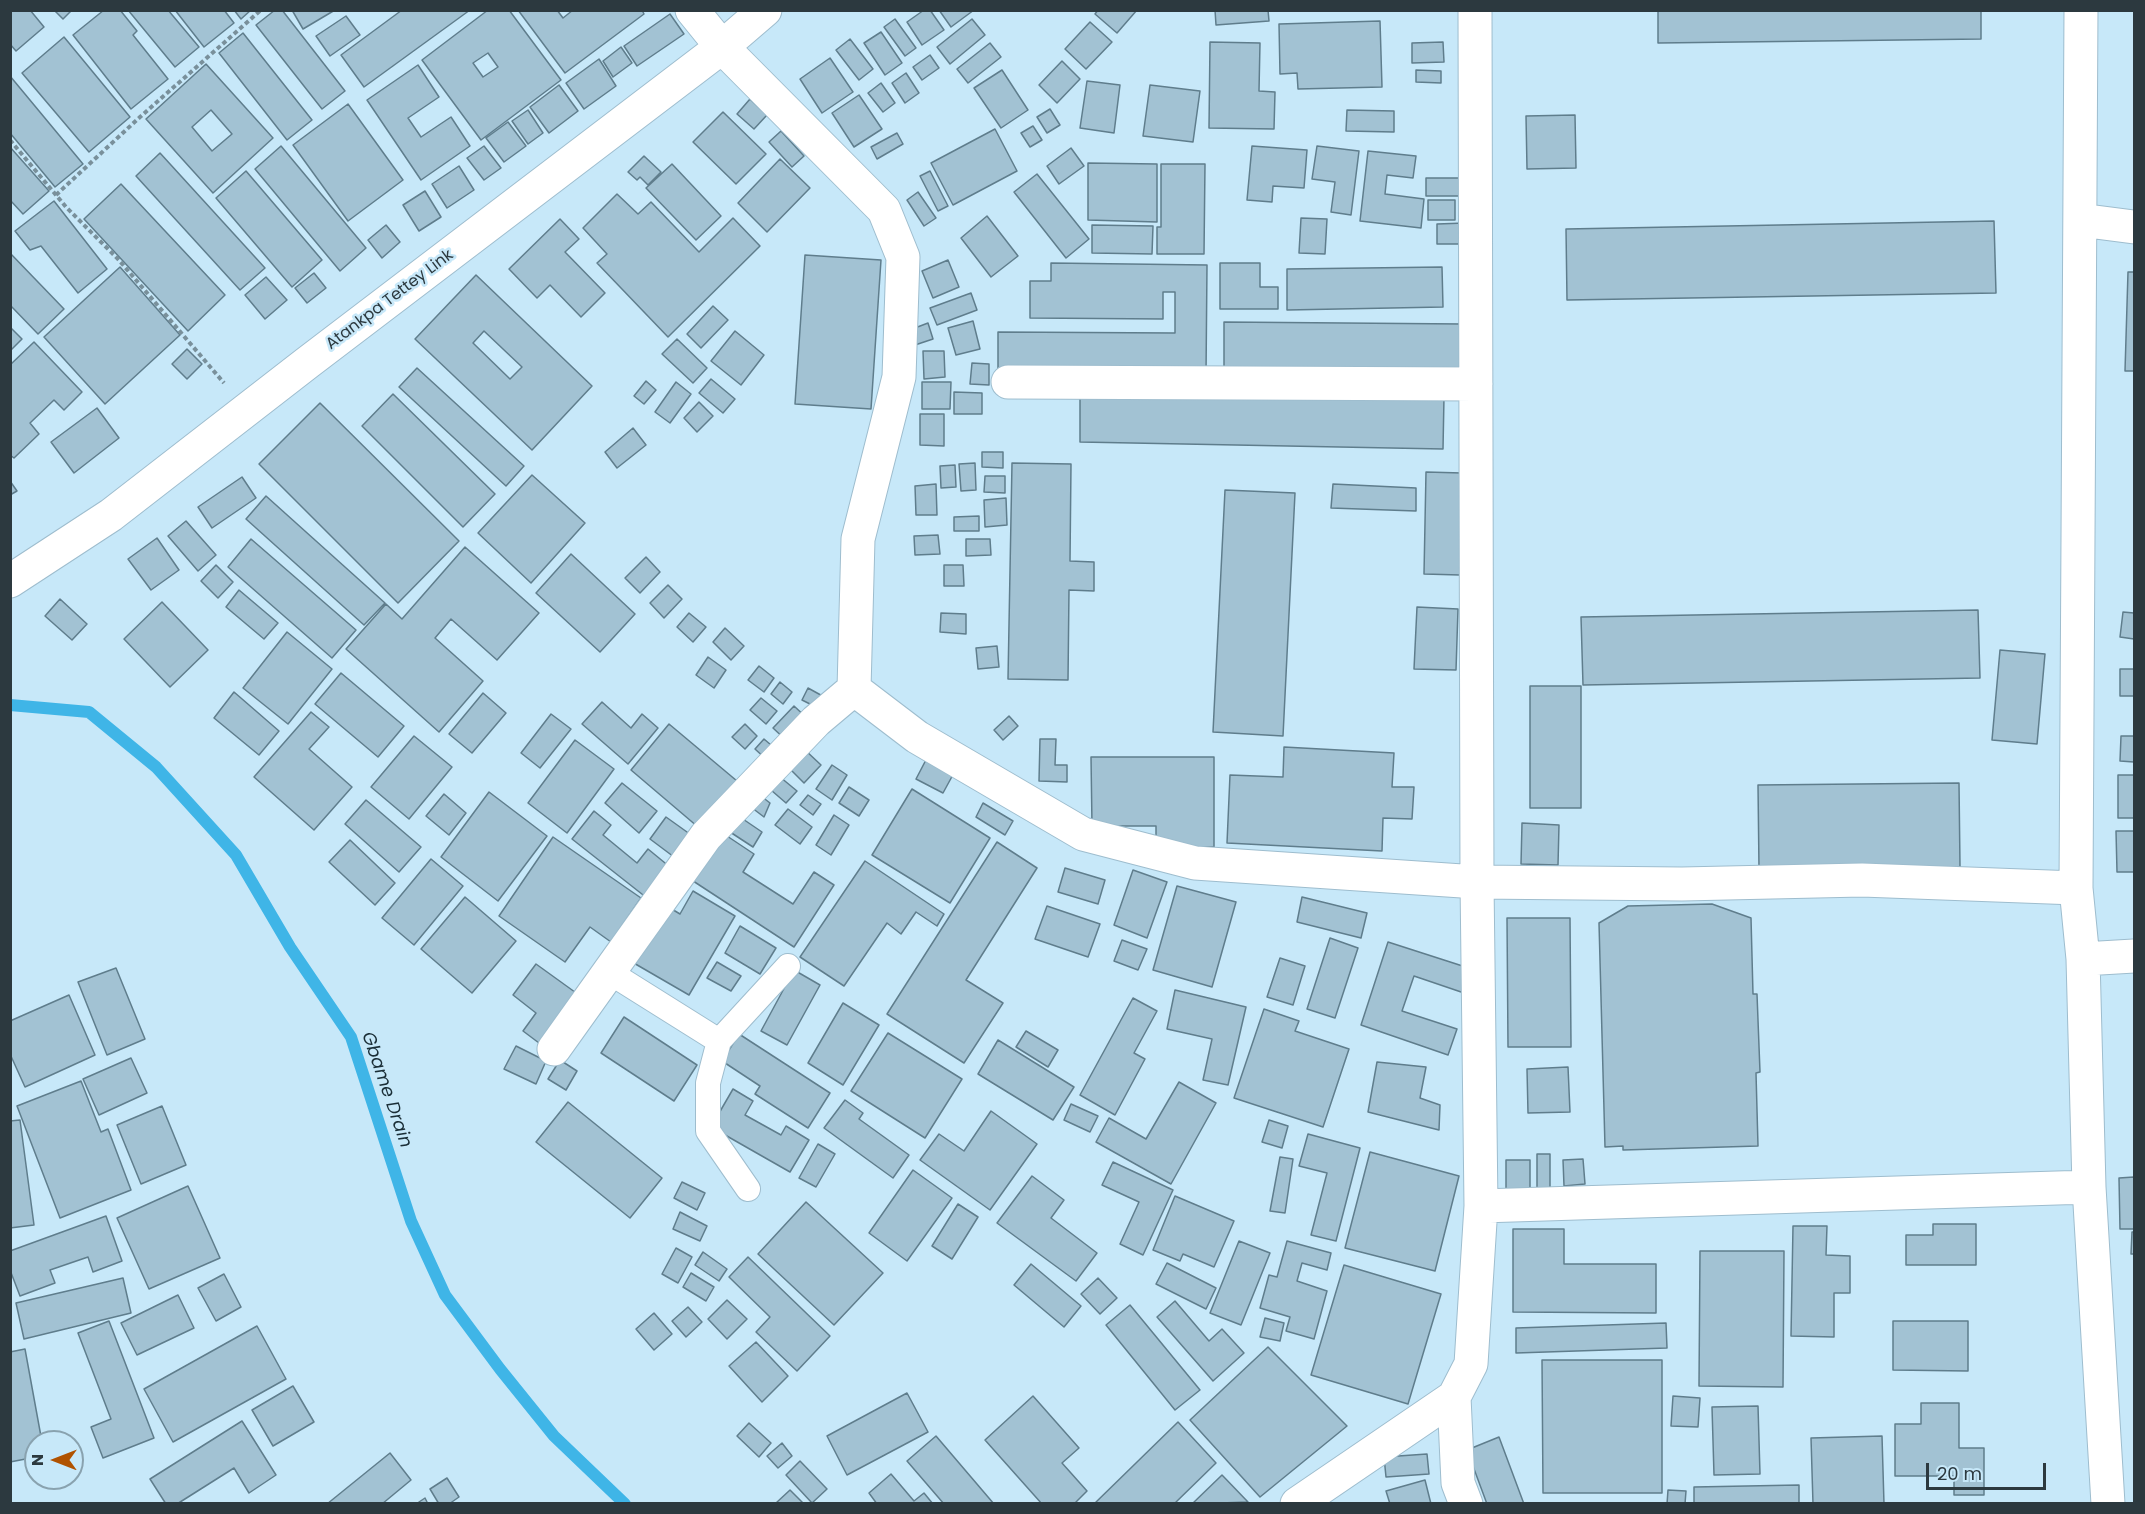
<!DOCTYPE html>
<style>
body{margin:0}
#map{position:relative;width:2145px;height:1514px;overflow:hidden;background:#c7e8f9;font-family:Poppins,sans-serif}
canvas{display:block}
.frame{position:absolute;inset:0;border:12px solid #2c393f;pointer-events:none}
.north{position:absolute;left:24px;top:1430px;width:60px;height:60px;box-sizing:border-box;background:#c7e8f9;border:2px solid #89a2af;border-radius:50%;rotate:270deg;font-size:16px;font-weight:700;line-height:24px;text-align:center;color:#2c393f}
.north::after{content:'';display:block;margin:auto;width:21px;height:27px;background:#b05200;clip-path:polygon(50% 0,100% 100%,50% 72%,0 100%)}
.scale{position:absolute;left:1926px;top:1463px;width:120px;height:27px;box-sizing:border-box;border:3px solid #2c393f;border-top:0;padding-left:8px;font-size:18px;line-height:21px;white-space:nowrap;color:#2c393f;-webkit-text-stroke:4px #c7e8f9;paint-order:stroke}
</style>
<div id="map">
<canvas width="2145" height="1514"></canvas>
<div class="frame"></div>
<div class="north">N</div>
<div class="scale">20 m</div>
</div>
<script>
const ctx = document.querySelector('canvas').getContext('2d');
ctx.lineJoin = 'round';
function stroke(path, color, width, dash) {
  ctx.strokeStyle = color;
  ctx.lineWidth = width;
  ctx.lineCap = dash ? 'butt' : 'round';
  ctx.setLineDash(dash || []);
  ctx.stroke(path);
}
function fill(path, color) {
  ctx.fillStyle = color;
  ctx.fill(path, 'evenodd');
}
function write(font, color, halo, rows, align = 'center') {
  ctx.font = font + ' Poppins,sans-serif';
  ctx.lineWidth = 5;
  ctx.setLineDash([]);
  ctx.textBaseline = 'middle';
  ctx.strokeStyle = halo;
  ctx.fillStyle = color;
  for (const [text, x, y, turn = 0] of rows) {
    ctx.save();
    ctx.translate(x, y);
    ctx.rotate((+turn || 0) * Math.PI / 180);
    ctx.textAlign = isNaN(turn) ? turn : align;
    if (halo) ctx.strokeText(text, 0, 0);
    ctx.fillText(text, 0, 0);
    ctx.restore();
  }
}
stroke(new Path2D(`
 M10 705 89 712 156 767 236 855 290 947 351 1037 411 1221 445 1295 500 1369 554 1436 625 1504`), '#3fb5e7', 12);
const building = new Path2D(`
 M10 10H30L44 27 16 51 10 44Z
 M54 10H72L63 19Z
 M104 10H120L137 31 133 35 168 79 131 109 73 35Z
 M128 10H168L199 47 175 67Z
 M175 10H224L234 23 204 47Z
 M234 10H251L241 19Z
 M275 10H282L345 91 322 109 256 25Z
 M292 10H335L303 29Z
 M402 10H470L364 87 341 55Z
 M488 10H509L561 80 481 140 422 60ZM488 53 498 67 483 77 473 63Z
 M518 10H557L563 18 573 10H642L644 14 565 73Z
 M924 10H930L944 30 922 45 907 22Z
 M939 10H974L951 27Z
 M1098 10H1137L1117 33 1095 14Z
 M1215 10H1268L1269 21 1216 25Z
 M1658 10H1981V39L1658 43Z
 M670 14 684 34 637 66 624 46Z
 M346 16 360 35 330 56 316 36Z
 M895 19 916 48 905 56 884 27Z
 M972 19 985 35 950 64 937 47Z
 M1380 21 1382 87 1298 89 1297 73 1280 74 1279 24Z
 M1090 22 1112 42 1086 69 1065 49Z
 M881 32 902 63 885 75 864 43Z
 M243 33 312 120 287 140 219 53Z
 M64 37 130 117 89 152 22 73Z
 M850 39 873 69 859 80 836 50Z
 M1210 42 1260 43 1259 91 1275 92 1274 129 1209 128Z
 M1443 42 1444 62 1412 63V43Z
 M990 43 1001 57 968 83 957 69Z
 M621 47 632 63 613 77 603 61Z
 M930 55 939 68 922 80 913 67Z
 M830 58 853 92 822 113 800 79Z
 M599 59 616 86 584 109 566 83Z
 M1062 61 1080 79 1057 103 1039 85Z
 M206 64 273 138 213 193 146 119ZM211 110 232 134 212 151 192 127Z
 M418 65 439 97 408 118 421 137 451 117 470 146 421 180 367 100Z
 M1002 70 1028 110 1001 128 974 88Z
 M1416 70 1441 71V83L1416 82Z
 M906 73 919 93 905 103 892 83Z
 M10 76 83 164 55 187 10 133Z
 M1087 81 1120 85 1114 133 1080 128Z
 M881 83 895 103 883 112 868 93Z
 M559 85 578 111 549 133 530 107Z
 M1150 85 1200 91 1193 142 1143 136Z
 M859 95 882 129 854 147 832 113Z
 M750 99 767 115 754 129 737 114Z
 M348 104 403 180 348 221 293 145Z
 M1050 109 1060 125 1047 133 1037 117Z
 M528 110 543 133 528 144 512 121Z
 M1347 110 1394 111V132L1346 131Z
 M723 112 766 154 736 184 693 142Z
 M1575 115 1576 168 1527 169 1526 116Z
 M508 122 526 146 504 162 486 138Z
 M1033 126 1042 140 1030 147 1021 133Z
 M995 129 1017 171 953 205 931 163Z
 M781 131 804 156 792 167 769 142Z
 M897 133 903 144 877 159 871 147Z
 M281 146 366 248 340 271 255 169Z
 M484 146 501 168 484 180 467 158Z
 M1252 146 1307 150 1304 188 1273 186 1272 202 1247 200Z
 M1317 146 1359 151 1351 215 1331 212 1335 182 1312 179Z
 M10 147 49 191 23 214 10 200Z
 M1071 148 1084 166 1059 184 1047 166Z
 M1368 151 1416 156 1413 178 1387 175 1385 194 1424 199 1421 228 1360 221Z
 M160 153 265 268 240 290 136 176Z
 M644 156 661 172 648 185 640 177 637 180 628 172Z
 M780 159 810 188 767 232 738 203Z
 M1088 163 1157 164V222L1088 220Z
 M672 164 721 216 696 240 646 188Z
 M1161 164H1205L1204 254H1157V227H1161Z
 M459 166 474 190 447 208 432 184Z
 M246 171 322 260 292 287 216 198Z
 M930 171 948 206 938 211 920 176Z
 M1037 174 1089 239 1066 258 1014 192Z
 M1426 178H1459V196H1426Z
 M121 184 225 295 188 331 84 219Z
 M425 191 441 217 419 231 403 205Z
 M918 192 936 218 924 226 907 200Z
 M617 194 638 214 651 202 699 252 733 218 760 246 668 337 597 263 607 254 583 228Z
 M1428 200H1455V220H1428Z
 M54 201 107 269 78 293 41 246 30 250 15 231Z
 M987 216 1018 256 991 277 961 238Z
 M1301 218 1327 219 1325 254 1299 253Z
 M560 219 579 239 565 252 605 293 581 317 550 285 537 298 509 269Z
 M1994 221 1996 293 1567 300 1566 229Z
 M1465 223 1466 244H1437V224Z
 M386 225 400 242 382 258 368 240Z
 M1092 225 1153 226 1152 254 1092 253Z
 M10 253 64 309 38 334 10 305Z
 M805 255 881 260 871 409 795 404Z
 M948 260 959 287 933 298 922 271Z
 M1051 263 1207 265 1206 375 998 372V332L1175 333V292H1163V319L1030 318V281H1051Z
 M1220 263H1260V287H1278V309H1220Z
 M120 267 180 335 105 404 44 337Z
 M1442 267 1443 307 1287 310V269Z
 M2128 272H2134V371H2125Z
 M314 273 326 288 307 303 295 288Z
 M476 275 592 386 532 450 415 339ZM484 331 522 367 510 379 473 343Z
 M266 277 287 300 265 319 245 295Z
 M971 293 977 310 937 325 930 308Z
 M713 306 728 320 701 348 687 334Z
 M973 321 980 349 956 355 948 328Z
 M1224 322 1463 324V370L1224 368Z
 M928 323 933 339 912 346 907 331Z
 M10 327 22 339 10 351Z
 M735 331 764 355 741 385 711 361Z
 M677 339 707 368 693 383 662 354Z
 M34 342 82 392 64 410 54 400 30 423 39 434 14 458 10 455V365Z
 M187 349 202 364 187 379 172 364Z
 M923 351H944L945 377 924 379Z
 M972 363 989 364V385L970 384Z
 M417 368 524 466 506 486 399 387Z
 M711 379 735 399 723 413 699 393Z
 M646 381 656 390 644 404 634 396Z
 M676 382 691 394 670 423 655 412Z
 M922 382H951L950 409H922Z
 M1080 391 1444 397 1443 449 1080 442Z
 M954 392 982 393V414H954Z
 M393 394 495 494 463 527 362 426Z
 M699 402 713 416 697 432 684 418Z
 M320 403 459 541 398 603 259 464Z
 M97 408 119 438 74 473 51 442Z
 M920 414H944V446L920 445Z
 M633 428 646 445 617 468 605 452Z
 M982 452H1003V468L982 467Z
 M975 463 976 490 961 491 959 464Z
 M1012 463 1071 464 1070 561 1094 562V591L1069 590 1068 680 1008 679Z
 M955 465 956 487 941 488 940 466Z
 M1426 472 1462 473 1460 575 1424 574Z
 M532 475 585 523 531 583 478 533Z
 M985 476H1005V493L984 492Z
 M242 477 256 498 212 528 198 507Z
 M10 481 17 491 10 495Z
 M936 484 937 515H916L915 486Z
 M1333 484 1416 488V511L1331 508Z
 M1225 490 1295 493 1283 736 1213 732Z
 M266 496 385 603 364 625 246 519Z
 M1006 498 1007 525 985 527 984 500Z
 M979 516V531H954V517Z
 M186 521 216 555 198 571 168 536Z
 M938 535 940 554 915 555 914 536Z
 M157 538 179 570 151 590 128 559Z
 M251 539 356 630 332 658 228 567Z
 M966 539H990L991 555 966 556Z
 M465 547 539 613 497 660 451 619 435 638 483 681 439 732 346 649 386 604 402 619Z
 M571 554 635 614 600 652 536 593Z
 M646 557 660 572 640 593 625 578Z
 M216 565 233 582 218 598 201 581Z
 M944 565H963L964 586H944Z
 M668 585 682 599 664 618 650 603Z
 M239 590 278 623 264 639 226 607Z
 M60 599 87 624 72 640 45 616Z
 M162 602 208 650 170 687 124 639Z
 M1417 607 1458 609 1456 670 1414 669Z
 M1978 610 1980 678 1583 685 1581 617Z
 M2123 612 2134 613V639L2120 637Z
 M689 613 706 627 693 642 677 627Z
 M941 613 966 614V634L940 632Z
 M725 628 744 646 731 660 713 642Z
 M287 632 332 669 288 724 243 688Z
 M997 646 999 667 978 669 976 648Z
 M2000 650 2045 654 2037 744 1992 740Z
 M708 657 726 670 714 688 696 675Z
 M759 666 774 678 764 692 748 680Z
 M2120 669H2134V696H2120Z
 M341 673 404 726 378 757 315 704Z
 M780 682 792 692 783 704 771 694Z
 M1530 686H1581V808H1530Z
 M808 688 828 699 822 710 802 700Z
 M234 692 279 731 259 755 214 718Z
 M483 693 506 713 472 753 449 734Z
 M761 698 777 711 766 724 750 710Z
 M602 702 631 728 642 714 658 728 628 764 582 724Z
 M794 706 808 719 788 742 773 728Z
 M311 712 329 727 309 749 352 787 314 830 254 777Z
 M551 714 571 729 540 768 521 753Z
 M1009 716 1018 726 1003 740 994 730Z
 M669 724 737 781 698 827 631 770Z
 M745 724 757 736 745 749 732 737Z
 M414 736 452 767 409 819 371 787Z
 M2121 736H2134V762L2120 761Z
 M764 739 778 751 768 761 755 749Z
 M1040 739H1056L1055 765H1067V782L1039 781Z
 M575 740 614 769 567 833 528 803Z
 M1284 747 1394 753 1392 787H1414L1412 819 1383 818 1382 851 1227 843 1230 775 1283 777Z
 M804 749 821 765 804 783 788 767Z
 M928 756 955 771 943 793 916 779Z
 M1091 757H1214V847H1156V826H1092Z
 M832 765 847 775 832 800 816 789Z
 M774 772 797 791 786 803 764 784Z
 M2118 775H2134V818H2118Z
 M622 783 657 811 639 833 605 803Z
 M1959 783 1960 867 1759 869 1758 785Z
 M849 787 869 800 859 816 839 803Z
 M752 789 770 803 764 817 743 801Z
 M912 789 990 838 950 903 872 855Z
 M489 792 547 836 498 901 441 857Z
 M444 794 466 813 449 835 426 816Z
 M808 795 821 804 813 815 800 805Z
 M366 800 421 847 399 872 345 824Z
 M983 803 1013 821 1005 835 976 817Z
 M788 809 812 827 800 844 775 825Z
 M594 811 611 825 603 835 637 863 648 849 676 872 652 902 572 839Z
 M737 815 762 832 753 847 727 830Z
 M834 815 849 825 831 855 816 845Z
 M666 817 694 837 678 860 650 839Z
 M1522 823 1559 825 1558 865 1521 864Z
 M718 830 754 854 743 872 793 904 814 872 834 885 794 947 687 877Z
 M2116 831H2134V872H2117Z
 M553 837 641 898 611 942 590 927 565 962 499 916Z
 M350 840 395 883 375 905 329 862Z
 M997 842 1037 868 966 980 1003 1003 964 1063 887 1014Z
 M431 859 463 886 414 945 382 918Z
 M865 861 944 914 937 926 916 912 901 934 887 923 844 986 800 957Z
 M1065 868 1105 880 1098 904 1058 892Z
 M1133 870 1167 882 1147 938 1114 925Z
 M1177 886 1236 902 1212 987 1153 970Z
 M693 891 735 916 689 995 632 962 665 905 680 914Z
 M465 897 516 941 472 993 421 949Z
 M1302 897 1367 913 1361 938 1297 922Z
 M1712 904 1751 918 1753 994H1757L1760 1072 1756 1073 1758 1146 1623 1150V1146L1605 1147 1599 923 1628 906Z
 M1047 906 1100 924 1088 957 1035 939Z
 M1507 918H1570L1571 1047H1508Z
 M740 926 776 948 760 974 725 953Z
 M1330 938 1358 948 1335 1018 1307 1009Z
 M1122 940 1147 949 1138 970 1114 961Z
 M1388 942 1475 970 1467 994 1414 976 1402 1011 1457 1029 1448 1055 1361 1025Z
 M1280 958 1305 966 1293 1005 1267 997Z
 M717 962 741 976 731 991 707 978Z
 M536 964 579 995 543 1046 523 1031 536 1013 513 995Z
 M116 968 145 1039 107 1055 78 982Z
 M794 970 820 985 787 1045 761 1031Z
 M1175 990 1246 1007 1228 1085 1203 1080 1212 1039 1167 1029Z
 M69 995 95 1055 25 1087 10 1054V1021Z
 M1133 998 1157 1011 1134 1053 1145 1059 1115 1115 1080 1095Z
 M843 1003 879 1025 843 1085 808 1063Z
 M1264 1009 1299 1021 1295 1031 1349 1049 1323 1127 1234 1098Z
 M624 1017 697 1065 674 1101 601 1053Z
 M1026 1031 1058 1050 1048 1067 1016 1047Z
 M888 1033 962 1079 925 1138 851 1091Z
 M739 1034 830 1093 808 1128 755 1094 760 1086 722 1061Z
 M998 1040 1074 1087 1053 1120 978 1074Z
 M516 1046 546 1061 536 1084 504 1069Z
 M131 1058 147 1093 99 1115 83 1079Z
 M560 1060 577 1071 566 1090 548 1079Z
 M1377 1062 1426 1067 1420 1098 1440 1105 1439 1130 1368 1112Z
 M1568 1067 1570 1112 1528 1113 1527 1069Z
 M81 1081 101 1132 108 1129 131 1190 60 1218 17 1106Z
 M1179 1082 1216 1103 1171 1184 1096 1142 1109 1118 1146 1139Z
 M733 1089 753 1101 745 1115 781 1135 786 1126 809 1140 790 1172 711 1127Z
 M845 1100 863 1113 859 1119 909 1155 893 1178 824 1128Z
 M568 1102 662 1178 630 1218 536 1142Z
 M1071 1104 1098 1116 1090 1132 1064 1120Z
 M162 1106 186 1165 141 1184 117 1125Z
 M991 1111 1037 1144 990 1210 920 1160 939 1134 964 1151Z
 M20 1120 34 1225 10 1228V1121Z
 M1269 1120 1288 1126 1282 1148 1262 1142Z
 M1308 1134 1360 1148 1336 1241 1311 1235 1327 1173 1299 1166Z
 M818 1144 835 1154 816 1187 799 1178Z
 M1370 1152 1459 1176 1435 1271 1345 1248Z
 M1537 1154H1550V1189H1537Z
 M1280 1157 1293 1159 1285 1213 1270 1211Z
 M1583 1159 1585 1184 1564 1186 1563 1160Z
 M1506 1160H1530V1191H1506Z
 M1113 1162 1173 1190 1143 1255 1120 1244 1139 1202 1102 1185Z
 M913 1170 952 1198 907 1261 869 1233Z
 M1032 1176 1064 1200 1051 1218 1097 1253 1076 1281 997 1223Z
 M2134 1177V1229H2120L2119 1178Z
 M682 1182 705 1193 697 1210 674 1198Z
 M188 1186 220 1258 149 1289 117 1218Z
 M1175 1196 1234 1221 1214 1267 1183 1254 1180 1261 1153 1250Z
 M806 1202 883 1273 834 1325 758 1254Z
 M958 1204 978 1217 952 1259 932 1246Z
 M680 1212 707 1226 700 1241 673 1229Z
 M106 1216 122 1261 93 1272 88 1257 50 1270 55 1283 20 1296 10 1270V1251Z
 M1933 1224H1976V1265H1906V1235H1933Z
 M1793 1226H1827L1826 1255 1850 1256V1293H1834V1337L1791 1336Z
 M1513 1229H1564V1264H1656V1313L1513 1312Z
 M2132 1232H2134V1254H2131Z
 M1239 1241 1270 1253 1241 1325 1210 1313Z
 M1287 1241 1331 1253 1327 1270 1302 1263 1297 1281 1327 1291 1314 1339 1286 1331 1290 1317 1260 1308 1269 1275 1277 1277Z
 M676 1248 692 1257 678 1283 662 1274Z
 M1700 1251H1784L1783 1387 1699 1386Z
 M703 1252 727 1269 719 1281 695 1265Z
 M748 1257 830 1336 797 1371 756 1332 770 1317 729 1277Z
 M1167 1263 1216 1288 1206 1309 1156 1284Z
 M1031 1264 1081 1306 1064 1327 1014 1285Z
 M1344 1265 1441 1294 1408 1404 1311 1375Z
 M691 1273 714 1287 706 1301 683 1287Z
 M224 1274 241 1307 216 1321 198 1288Z
 M123 1278 131 1313 24 1339 16 1303Z
 M1098 1278 1117 1298 1100 1314 1081 1294Z
 M178 1295 194 1328 137 1355 121 1323Z
 M727 1300 747 1319 727 1339 708 1319Z
 M1175 1301 1209 1341 1222 1329 1244 1353 1213 1381 1157 1317Z
 M1130 1305 1200 1390 1175 1410 1106 1325Z
 M688 1307 702 1322 686 1337 672 1321Z
 M654 1313 672 1334 654 1350 636 1329Z
 M1265 1318 1284 1323 1280 1341 1260 1337Z
 M109 1321 154 1438 103 1458 91 1427 111 1419 78 1333Z
 M1893 1321H1968V1371L1893 1370Z
 M1666 1323 1667 1348 1516 1353V1328Z
 M257 1326 286 1379 173 1442 144 1389Z
 M756 1342 788 1376 762 1402 729 1366Z
 M1268 1347 1347 1426 1260 1497 1190 1420Z
 M25 1349 42 1442H36V1457L10 1462V1352Z
 M1542 1360H1662V1493H1543Z
 M293 1386 314 1422 273 1446 252 1410Z
 M907 1393 928 1432 847 1475 827 1436Z
 M1033 1396 1079 1448 1062 1463 1087 1491 1074 1504H1042L985 1440Z
 M1673 1396 1700 1398 1698 1427 1671 1426Z
 M1921 1403H1959V1448H1984V1495H1954V1476H1895V1424H1921Z
 M1758 1406 1760 1474 1714 1475 1712 1407Z
 M242 1421 276 1475 249 1493 234 1468 177 1504H166L150 1479Z
 M1178 1422 1216 1463 1174 1504H1094Z
 M749 1423 771 1443 759 1457 737 1436Z
 M936 1436 994 1504H944L907 1461Z
 M1882 1436 1884 1504H1813L1811 1438Z
 M1499 1437 1524 1504H1487L1467 1450Z
 M782 1443 792 1456 778 1468 767 1456Z
 M390 1453 411 1480 382 1504H327Z
 M1427 1454 1429 1474 1386 1477 1384 1457Z
 M800 1461 827 1489 812 1503 786 1475Z
 M891 1474 914 1501 924 1493 933 1504H877L869 1493Z
 M1222 1475 1248 1502 1192 1504Z
 M447 1478 459 1497 449 1504H439L430 1489Z
 M1425 1480 1431 1504H1390L1386 1491Z
 M1799 1485V1504H1694V1487Z
 M790 1490 804 1504 776 1503Z
 M1668 1490 1686 1491 1685 1504H1667Z
 M425 1498 428 1504H416Z`);
fill(building, '#a2c2d3');
stroke(building, '#5f7d8c', 1.5);
const lane = new Path2D(`
 M609 972 719 1041
 M748 1189 708 1131V1083L719 1041 788 966`);
const street = new Path2D(`
 M692 10 722 47 884 210 903 257 899 377 858 539 854 689 917 737 1083 834 1195 863 1477 882 1682 884 1862 880 2076 888
 M2081 10 2076 888 2083 959 2089 1187 2108 1504
 M2080 220 2134 227
 M1008 382 1476 384
 M10 581 111 515 307 363 722 47 765 10
 M2083 959 2134 956
 M554 1049 706 836 816 721 854 689
 M1481 1206 2089 1187
 M1454 1397 1458 1483 1466 1504
 M1297 1504 1454 1397 1471 1364 1481 1206 1477 882 1475 10`);
stroke(lane, '#9ebdce', 26);
stroke(street, '#9ebdce', 35);
stroke(new Path2D(`
 M10 140 66 207 118 259 224 383
 M56 195 140 117 261 10`), '#79909b', 4, [4.5, 3]);
stroke(lane, '#fff', 24);
stroke(street, '#fff', 33);
write('16px', '#2c393f', '#c7e8f9', [
 ["Atankpa Tettey Link",390,300,-37]
]);
write('italic 18px', '#1a2e37', '#c7e8f9', [
 ["Gbame Drain",386,1090,71]
]);
</script>
